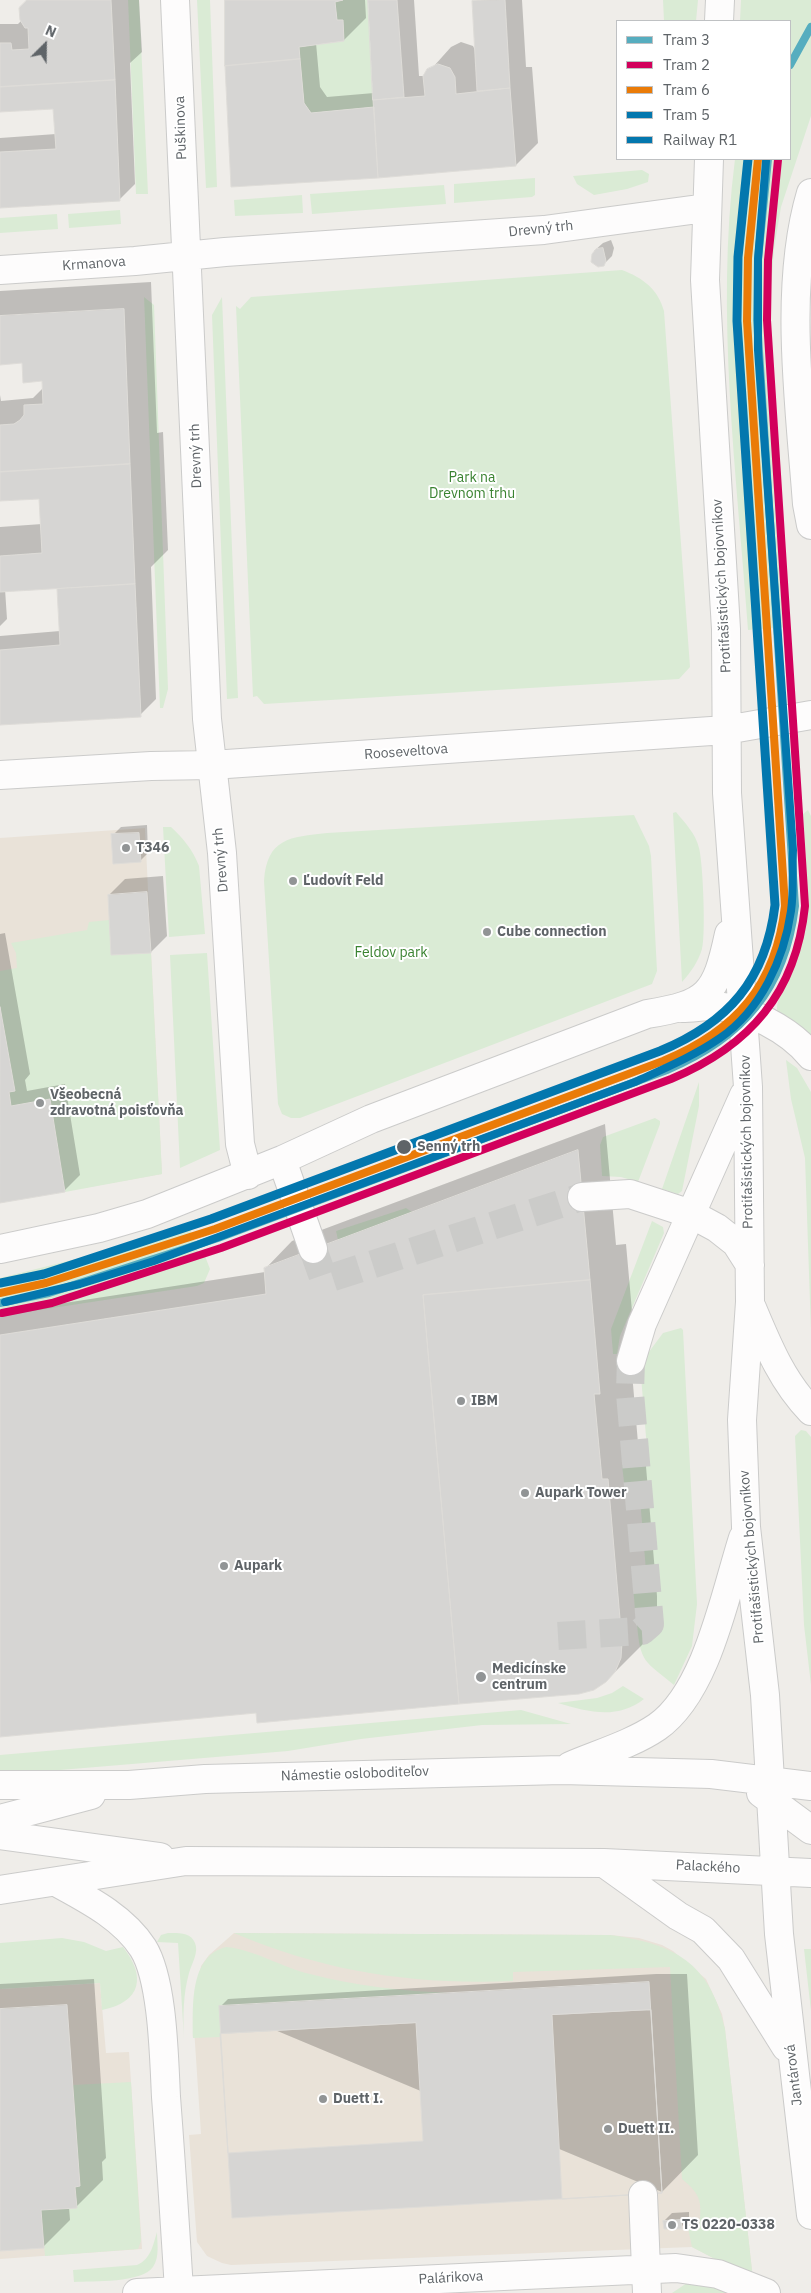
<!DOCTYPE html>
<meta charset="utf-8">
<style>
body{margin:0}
#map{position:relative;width:811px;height:2293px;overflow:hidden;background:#efede9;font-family:"IBM Plex Sans",sans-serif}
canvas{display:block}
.legend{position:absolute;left:616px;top:20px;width:175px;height:140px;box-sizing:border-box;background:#fff;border:1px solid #bfc1c3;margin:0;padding:6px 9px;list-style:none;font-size:15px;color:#5f6468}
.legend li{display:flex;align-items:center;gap:10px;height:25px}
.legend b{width:25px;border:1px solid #bfc1c3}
.north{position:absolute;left:20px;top:20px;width:50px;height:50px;-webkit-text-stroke:4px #fff;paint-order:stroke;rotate:23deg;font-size:14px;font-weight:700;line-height:20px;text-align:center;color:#5f6468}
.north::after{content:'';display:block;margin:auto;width:18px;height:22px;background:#5f6468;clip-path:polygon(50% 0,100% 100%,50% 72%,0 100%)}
</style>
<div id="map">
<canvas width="811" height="2293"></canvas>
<ul class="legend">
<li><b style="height:6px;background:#56adbf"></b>Tram 3</li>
<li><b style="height:6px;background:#d2005c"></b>Tram 2</li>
<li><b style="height:6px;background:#ea7b08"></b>Tram 6</li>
<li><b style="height:6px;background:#0377ae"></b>Tram 5</li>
<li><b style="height:6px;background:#0377ae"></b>Railway R1</li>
</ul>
<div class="north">N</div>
</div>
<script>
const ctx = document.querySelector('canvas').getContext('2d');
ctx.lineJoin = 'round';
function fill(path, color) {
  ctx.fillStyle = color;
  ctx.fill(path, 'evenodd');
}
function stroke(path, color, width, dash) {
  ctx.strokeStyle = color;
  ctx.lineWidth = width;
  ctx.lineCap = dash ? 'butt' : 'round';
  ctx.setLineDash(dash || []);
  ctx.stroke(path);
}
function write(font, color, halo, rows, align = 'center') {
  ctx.font = font + ' "IBM Plex Sans",sans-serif';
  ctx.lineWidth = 4;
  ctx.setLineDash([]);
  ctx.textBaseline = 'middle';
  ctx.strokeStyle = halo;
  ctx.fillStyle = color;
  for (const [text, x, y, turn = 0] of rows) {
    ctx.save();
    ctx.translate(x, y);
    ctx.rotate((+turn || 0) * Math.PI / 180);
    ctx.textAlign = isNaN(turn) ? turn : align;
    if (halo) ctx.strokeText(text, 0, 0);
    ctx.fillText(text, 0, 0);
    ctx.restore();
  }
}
fill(new Path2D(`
 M145 828 162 1174 0 1203V838Z
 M234 1933 610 1935 639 1938 662 1945 673 1951 706 1979 722 2014 725 2029 753 2279 692 2247 231 2265 222 2263 207 2256 197 2242 189 2135 201 2134 193 2013 201 1966 209 1955Z
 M100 1983 106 2053 129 2052 142 2249 0 2259V1989Z`), '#e9e2d8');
fill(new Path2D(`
 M128 0H139L148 194H136Z
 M197 0H210L217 187 206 188Z
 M343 0H368L374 107 311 113 304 103 299 47 344 41 343 20H337L335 2Z
 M663 0H698L696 21H664Z
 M741 0H811V116L781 207 774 249 769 315 789 627 748 630C737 474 715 315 735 159H790V21H740Z
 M642 170 649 174 648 182 627 189 594 195 577 184 573 176Z
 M535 178V195L532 197 454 203V184Z
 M444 185 446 204 312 214 310 194Z
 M302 195 303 213 235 216 234 200Z
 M120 210 121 224 69 228 68 214Z
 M57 214 58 229 0 233V218Z
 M622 270C643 278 658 289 664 311L690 667 679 679 264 704 257 696 253 697 236 306 240 309 251 297Z
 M144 297 154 305 168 689 163 708H160Z
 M222 297 238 698 227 699 212 315Z
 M808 810 811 816V1037L777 1011V1006C780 988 794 971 799 953 811 907 806 861 803 814Z
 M676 812C685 823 696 834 699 848 703 862 706 936 702 949 698 962 691 972 682 982L673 813Z
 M634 815 649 846 651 856 657 971 652 984 300 1118H291L282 1114 278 1104 264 881C267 838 290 837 327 833Z
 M163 827H171C183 838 193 850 199 866L205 934 169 937Z
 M109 920 111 955 151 953 162 1174 65 1192 50 1100 11 1106 9 1092 15 1091 0 1007V971L17 968 16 953 11 943 87 930 89 922Z
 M207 953 220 1150 180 1168 170 955Z
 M786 1060 797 1068 811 1092V1331L805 1158 791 1099Z
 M699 1082V1106L682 1191 678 1194 662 1189Z
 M655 1118 660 1121V1124L638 1182 621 1177 602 1176 600 1145 603 1137Z
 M406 1208 412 1212 338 1240 336 1231Z
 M652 1221 663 1227 664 1233 620 1336 617 1354H613L611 1329Z
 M188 1223 200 1257 205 1256 210 1269 204 1283 197 1286 0 1316V1278L104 1252Z
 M681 1328 683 1330 697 1604 692 1646 674 1685C645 1661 640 1663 637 1624L656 1621 654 1609 635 1611 633 1585 647 1583 640 1499 626 1500 622 1465 648 1461 640 1364 663 1333Z
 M801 1430 806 1431 811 1437V1685L804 1625 795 1436Z
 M623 1686 644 1699C617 1720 588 1712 558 1703L597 1698 612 1693Z
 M521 1710 571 1724 482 1725 361 1739 288 1751 0 1775V1755Z
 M168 1933C178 1933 191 1932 195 1943 199 1952 192 1963 189 1973 183 1995 183 2016 184 2039L178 1943 157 1942 161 1935Z
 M234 1933 610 1935C674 1944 710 1962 725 2029L753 2279 692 2247 688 2228H699C702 2203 702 2195 682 2179L670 1967 513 1972V1981C414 1985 325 1972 234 1933Z
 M62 1938 84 1942 106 1951 123 1947C146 1976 142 2002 102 2010L100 1983 0 1989V1943Z
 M226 1947C253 1949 283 1968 310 1974 356 1986 402 1991 450 1993L219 2006 221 2037 193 2038C193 2007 189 1956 226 1947Z
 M804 1949H811V2011Z
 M131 2082 141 2241 138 2249 45 2256 41 2210 77 2208 75 2187 80 2186 73 2085Z
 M157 2232C157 2242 160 2257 153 2267 142 2283 93 2281 74 2282L73 2270 137 2265C151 2259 153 2245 157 2232Z
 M687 2283H704L728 2293H672Z`), '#daebd5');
fill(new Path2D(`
 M27 0H139L142 52 130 63 135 184 119 200 0 206V138L56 134 55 108 0 111V24H18L22 20 21 9Z
 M226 0H365L366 18 344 40 316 43 320 87 327 97 374 93 370 0H414L419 76H425L451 47 461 42 473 46 476 52 473 2 475 0H522L526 67H532L538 143 516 165 232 186Z
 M611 240 614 248 612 256 604 264 594 251 603 243Z
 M151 282 157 433 163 432 168 550 151 567 156 699 140 715 0 723V636L60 631 58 590 61 587 5 589 7 619 0 626V527L42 524 41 497 0 500V395L1 401 33 398 43 388V380L23 362 0 364V291Z
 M147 825 148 853 140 861 113 835 121 827Z
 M163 876 167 936 151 952 109 895 125 879Z
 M5 933 30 1074 25 1080 27 1091 65 1084 80 1175 64 1191 0 1202V934Z
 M605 1124 616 1245 626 1244 636 1356 631 1361 638 1443H644L657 1596V1620L651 1634 643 1644 606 1681 0 1734V1313L265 1272V1269L292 1241Z
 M656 1974H687L698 2155 662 2192 220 2007 228 1999Z
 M94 1979 106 2158 102 2162 103 2180 76 2207H69L70 2220 43 2247 0 2250V1984Z
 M689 2212V2219L681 2227 664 2221 672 2213Z`), '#0003');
const building = new Path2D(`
 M27 0H111L115 80 0 87V43H11L12 50 29 49 28 28H25L20 20 19 8Z
 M225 0H343L335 2 337 20H343L344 41 299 47 300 59 225 66Z
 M368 0H397L404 97 373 100Z
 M505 0 510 88 477 91 472 1Z
 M300 59 304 103 311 113 374 107 378 178 231 187 225 66Z
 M438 64 450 68 455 77 456 94 510 88 516 166 378 178 373 100 425 96 423 76 427 69Z
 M115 80 120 201 0 208V152L56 149 53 109 0 112V87Z
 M603 248 606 261 604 266 598 267 591 262 592 254 596 249Z
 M124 309 130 464 0 472V425L14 424 20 420 24 415V405L43 404 42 381 23 383 22 363 0 365V316Z
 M130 464 135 584 0 592V556L42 553 39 499 0 501V472Z
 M135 584 141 717 0 725V650L60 645 57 589Z
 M139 833 141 862 113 864 111 834Z
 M147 892 151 953 111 955 108 895Z
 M0 1007 15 1091 9 1092 11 1106 50 1099 65 1192 0 1203Z
 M578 1150 590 1280 423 1295 459 1704 257 1723 256 1713 0 1737V1335L266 1294 264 1268Z
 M590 1280 600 1394H594L602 1479H608L622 1642 621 1658 615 1672 606 1682 594 1690 579 1694 459 1704 423 1295Z
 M649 1982 662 2193 232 2218 219 2006Z
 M67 2005 80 2186 75 2187 77 2208 41 2210 44 2248 0 2251V2009Z
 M651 2010 662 2193 562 2199 552 2015Z
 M416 2023 423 2141 228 2153 220 2034Z
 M681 2220 682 2229H664L663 2221Z`);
fill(building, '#d6d5d3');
stroke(building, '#dedcd8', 1);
stroke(new Path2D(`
 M313 1249 324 1280 582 1197
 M558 1636 642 1631 650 1624 630 1393 631 1361`), '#cbcbc9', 28, [28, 14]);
const minor = new Path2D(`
 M175 0 207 719 222 853 240 1144 248 1175
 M719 21 720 0
 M709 159 705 280 726 629 727 793 748 1087 750 1302 742 1420 746 1527 765 1695 779 1934 811 2215
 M811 193C783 287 800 407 807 504L811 525
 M0 270 135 261 225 252 544 230 706 208
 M0 775 151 766 212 765 726 730 811 715
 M682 1008C692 1008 703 1006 713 1006 747 1007 790 1030 811 1056
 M282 1160 313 1249
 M582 1197 630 1194 691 1214 717 1228 736 1243 750 1265
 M0 1249 99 1228 147 1214 282 1160 371 1119 647 1014C708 1004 716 995 729 934
 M752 1308C768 1346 782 1381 811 1411
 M631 1361 642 1324 744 1095
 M570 1766C598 1754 632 1744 657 1727 707 1692 725 1594 743 1538
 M0 1785H129L205 1779 562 1770 711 1774 811 1786
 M761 1793 811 1830
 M0 1819 91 1795
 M0 1835 160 1857
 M604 1863 678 1916 703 1930 731 1959 786 2047
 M56 1882C87 1899 123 1917 143 1948 163 1980 164 2058 166 2097 171 2161 175 2226 179 2290
 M0 1890 186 1861 604 1863 811 1873
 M643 2195 647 2293
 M137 2293 676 2268 718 2274 766 2293`);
stroke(minor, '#cbcbca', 30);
stroke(minor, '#fdfcfc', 28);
stroke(new Path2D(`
 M0 1283 44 1274 211 1219 660 1051C728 1023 766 980 775 905L737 321 738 257 748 159`), '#0377ae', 9);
stroke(new Path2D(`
 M790 65 811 27
 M0 1303 49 1293 218 1238 667 1070C743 1038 785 989 795 906L757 320 758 259 768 159`), '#56adbf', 8);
stroke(new Path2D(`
 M2 1313 52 1303 221 1248 671 1079C750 1046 796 993 805 906L767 320 768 260 778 160`), '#d2005c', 8);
stroke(new Path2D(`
 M0 1293 46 1283 215 1229 663 1061C736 1031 776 985 785 906L747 321 748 258 758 159`), '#ea7b08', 8);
stroke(new Path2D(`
 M5 1302 80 1284 154 1261 635 1082C663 1069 694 1056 720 1038 761 1010 784 959 791 911 794 891 792 870 793 850L758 350V259L766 161`), '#0377ae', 8);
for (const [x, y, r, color] of [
 [126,848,5,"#919495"],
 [293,881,5,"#919495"],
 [487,932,5,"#919495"],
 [40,1103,5,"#919495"],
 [404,1147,8,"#5f6468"],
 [461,1401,5,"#919495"],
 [525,1493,5,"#919495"],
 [224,1566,5,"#919495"],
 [481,1677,6,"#919495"],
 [323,2099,5,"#919495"],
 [608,2129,5,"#919495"],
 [672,2225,5,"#919495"]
]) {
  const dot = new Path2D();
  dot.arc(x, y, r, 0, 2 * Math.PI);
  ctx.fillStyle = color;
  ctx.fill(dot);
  stroke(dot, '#fff', 2);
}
write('14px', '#5f6468', '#fff', [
 ["Puškinova",181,128,-92],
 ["Drevný trh",541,229,-6],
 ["Krmanova",94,264,-4],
 ["Drevný trh",196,456,-92],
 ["Protifašistických bojovníkov",722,586,-93],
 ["Rooseveltova",406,752,-4],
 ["Drevný trh",221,860,-95],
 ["Protifašistických bojovníkov",747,1142,-91],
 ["Protifašistických bojovníkov",752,1557,-95],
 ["Námestie osloboditeľov",355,1774,-2],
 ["Palackého",708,1867,3],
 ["Jantárová",794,2075,-97],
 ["Palárikova",451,2278,-3]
]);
write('14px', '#3a8331', '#fff', [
 ["Park na",472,478],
 ["Drevnom trhu",472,494],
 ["Feldov park",391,953]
]);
write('bold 14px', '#5f6468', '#fff', [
 ["T346",136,848],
 ["Ľudovít Feld",303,881],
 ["Cube connection",497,932],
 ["Všeobecná",50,1095],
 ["zdravotná poisťovňa",50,1111],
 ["IBM",471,1401],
 ["Aupark Tower",535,1493],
 ["Aupark",234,1566],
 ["Medicínske",492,1669],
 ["centrum",492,1685],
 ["Duett I.",333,2099],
 ["Duett II.",618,2129],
 ["TS 0220-0338",682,2225]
], 'left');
write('bold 14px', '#5f6468', '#fff', [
 ["Senný trh",417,1147]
], 'left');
</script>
